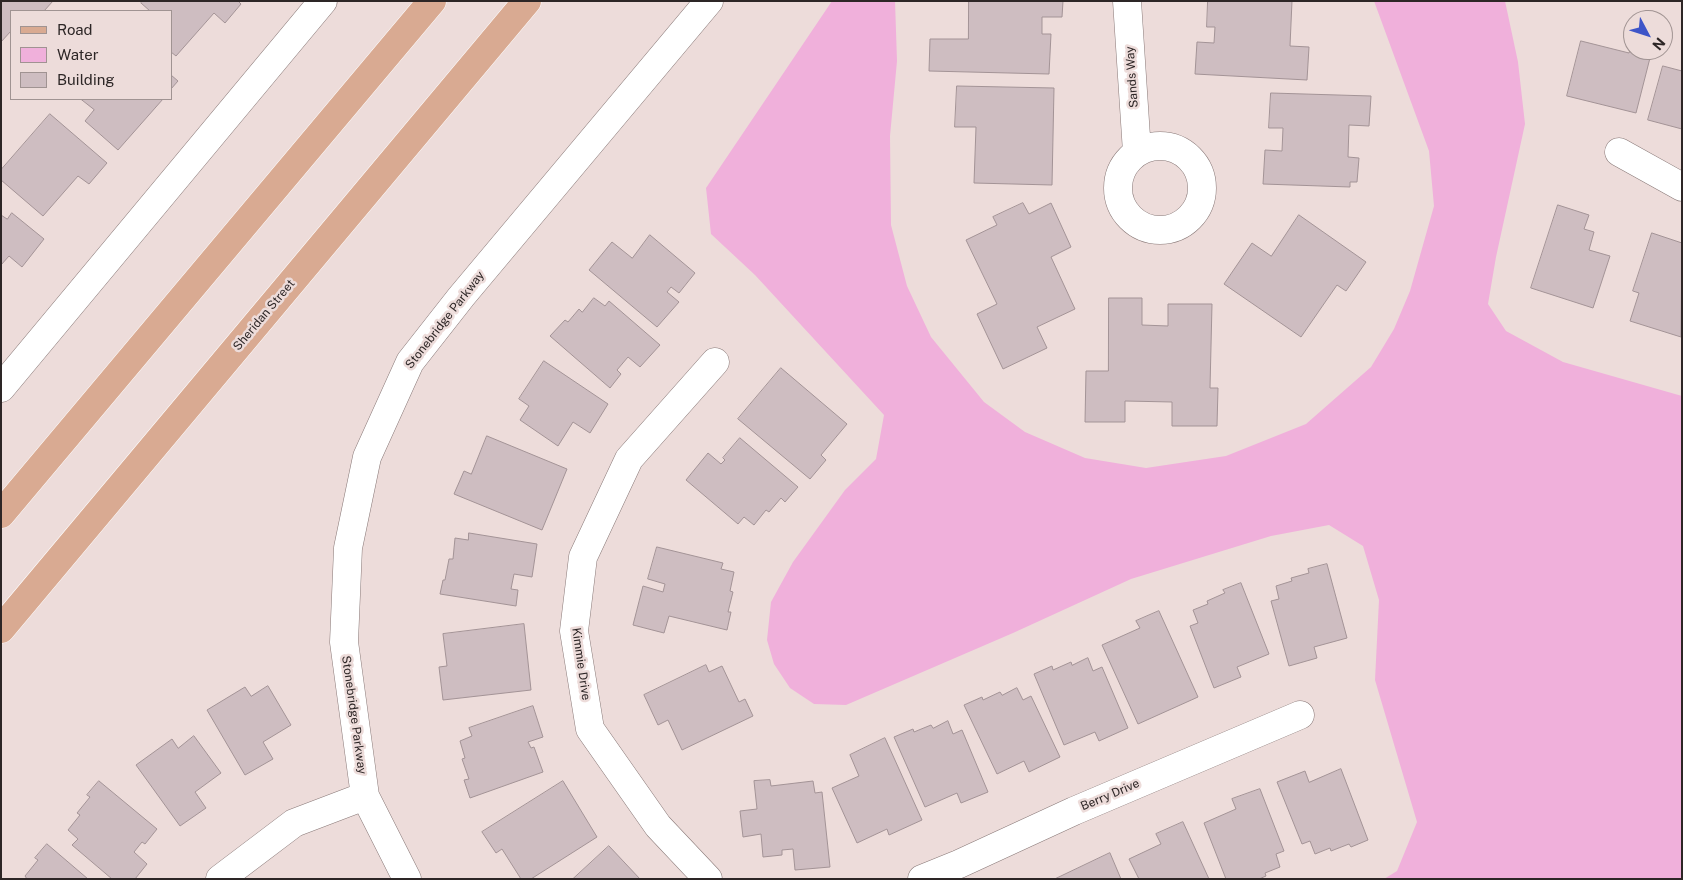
<!DOCTYPE html>
<style>
body{margin:0}
#map{position:relative;width:1683px;height:880px;overflow:hidden;background:#eddcda;font-family:"Public Sans",sans-serif}
canvas{display:block}
.frame{position:absolute;inset:0;border:2px solid #2d2626;pointer-events:none}
.legend{position:absolute;left:10px;top:10px;width:162px;height:90px;box-sizing:border-box;background:#eddcda;border:1px solid #a09392;margin:0;padding:6px 9px;list-style:none;font-size:15px;color:#2d2626}
.legend li{display:flex;align-items:center;gap:10px;height:25px}
.legend b{width:25px;border:1px solid #a09392}
.north{position:absolute;left:1623px;top:10px;width:50px;height:50px;box-sizing:border-box;background:#eddcda;border:1px solid #a09392;border-radius:50%;rotate:130deg;font-size:14px;font-weight:700;line-height:20px;text-align:center;color:#2d2626}
.north::after{content:'';display:block;margin:auto;width:18px;height:22px;background:#3e55c8;clip-path:polygon(50% 0,100% 100%,50% 72%,0 100%)}
</style>
<div id="map">
<canvas width="1683" height="880"></canvas>
<div class="frame"></div>
<ul class="legend">
<li><b style="height:6px;background:#d9aa92"></b>Road</li>
<li><b style="height:14px;background:#f0b0db"></b>Water</li>
<li><b style="height:14px;background:#cebdc1"></b>Building</li>
</ul>
<div class="north">N</div>
</div>
<script>
const ctx = document.querySelector('canvas').getContext('2d');
ctx.lineJoin = 'round';
function fill(path, color) {
  ctx.fillStyle = color;
  ctx.fill(path, 'evenodd');
}
function stroke(path, color, width, dash) {
  ctx.strokeStyle = color;
  ctx.lineWidth = width;
  ctx.lineCap = dash ? 'butt' : 'round';
  ctx.setLineDash(dash || []);
  ctx.stroke(path);
}
function write(font, color, halo, rows, align = 'center') {
  ctx.font = font + ' "Public Sans",sans-serif';
  ctx.lineWidth = 5;
  ctx.setLineDash([]);
  ctx.textBaseline = 'middle';
  ctx.strokeStyle = halo;
  ctx.fillStyle = color;
  for (const [text, x, y, turn = 0] of rows) {
    ctx.save();
    ctx.translate(x, y);
    ctx.rotate((+turn || 0) * Math.PI / 180);
    ctx.textAlign = isNaN(turn) ? turn : align;
    if (halo) ctx.strokeText(text, 0, 0);
    ctx.fillText(text, 0, 0);
    ctx.restore();
  }
}
fill(new Path2D(`
 M832 1H895L897 61 890 136 891 225 907 286 931 337 984 402 1025 432 1085 458 1146 468 1226 456 1306 424 1371 367 1394 329 1410 291 1434 206 1429 151 1374 1H1505L1518 62 1525 124 1496 257 1488 304 1506 331 1563 362 1682 396V879H1384L1397 871 1417 822 1375 680 1379 600 1363 546 1329 525 1271 536 1131 579 1013 633 846 705 814 704 790 688 774 664 767 640 771 602 793 562 845 490 876 459 884 415 755 275 711 234 706 188Z`), '#f0b0db');
const building = new Path2D(`
 M1 1H53L44 11H11V31L1 42Z
 M143 1H238L241 4 225 23 214 13 176 56 171 52V11H150L141 3Z
 M969 1H1063L1062 17H1042V34H1051L1049 74 929 71 930 39H968Z
 M1208 1H1292L1290 46 1309 47 1307 80 1195 74 1197 42 1214 43 1215 27H1207Z
 M1581 41 1629 53 1632 44 1633 50H1652L1636 113 1567 96Z
 M1663 66 1682 71V129L1648 120Z
 M171 75 178 81 171 89Z
 M957 86 1054 88 1052 185 974 183 976 127H955Z
 M1271 93 1371 96 1369 126 1349 125 1348 157 1359 158 1357 182H1350V187L1263 184 1265 150 1282 151 1283 128H1269Z
 M81 99H163L118 150 85 121 94 110Z
 M50 114 107 163 89 184 78 176 43 216 1 180V170Z
 M1023 203 1029 214 1051 203 1071 247 1051 257 1075 309 1037 327 1047 348 1003 369 977 314 997 304 966 240 997 225 993 217Z
 M1558 205 1589 215 1584 229 1594 232 1589 250 1610 256 1593 308 1531 288Z
 M12 213 44 239 22 267 9 256 1 265V215L7 219Z
 M1299 215 1366 262 1346 291 1337 285 1301 337 1224 284 1252 243 1271 256Z
 M1652 233 1682 243 1681 337 1630 321 1639 293 1633 291Z
 M650 235 695 273 679 293 671 287 667 292 679 302 657 327 589 270 612 242 632 258Z
 M594 298 605 306 609 301 660 345 640 367 628 357 617 370 621 374 610 388 550 336 565 320 568 322 579 309 582 312Z
 M1109 298H1142V325L1168 326V304H1212L1210 388H1218L1217 426H1172V402L1125 401V422H1085L1086 371H1108Z
 M544 361 608 404 590 433 573 422 558 446 520 420 529 406 519 399Z
 M781 368 847 424 821 455 826 460 810 479 738 419Z
 M487 436 567 469 542 530 454 494 464 471 471 474Z
 M740 438 798 487 785 502 781 498 769 512 766 510 754 525 744 517 738 524 686 480 708 453 721 464 725 460 723 458Z
 M469 533 537 544 532 577 514 574 511 589 518 590 516 606 440 594 443 580H445L449 559H453L455 538 468 540Z
 M657 547 723 563 721 569 734 572 730 591 733 592 728 612H731L727 630 669 616 664 633 633 625 643 586 663 592 665 584 648 579Z
 M1327 564 1347 638 1314 647 1317 658 1289 666 1271 601 1279 599 1276 586 1292 581 1291 578 1309 573 1308 569Z
 M1241 583 1269 654 1237 667 1241 677 1214 688 1190 626 1198 623 1193 610 1208 604 1207 601 1225 593 1223 590Z
 M1159 611 1198 697 1138 724 1102 645 1140 628 1136 621Z
 M524 624 531 690 443 700 439 667 447 666 443 634Z
 M1088 658 1093 671 1102 667 1128 728 1099 741 1095 732 1064 745 1034 674 1052 666 1053 670 1071 662 1072 665Z
 M706 665 709 672 722 666 739 702 745 699 753 716 682 750 668 720 658 725 644 695Z
 M268 686 291 725 263 742 273 759 245 775 207 710 245 687 251 696Z
 M1017 688 1023 700 1031 696 1060 757 1029 772 1024 761 997 774 964 705 982 697 983 700 1000 692 1002 695Z
 M533 706 543 737 528 742 531 748 534 747 543 772 470 798 464 780 469 779 462 759 465 758 460 741 472 736 469 728Z
 M948 721 953 734 962 730 988 792 961 803 957 793 925 807 894 737 913 729 914 732 931 725 933 728Z
 M194 736 221 773 195 792 206 808 180 826 136 765 172 739 178 748Z
 M885 738 922 820 889 835 887 829 857 843 832 788 859 776 850 755Z
 M1341 769 1368 840 1351 847 1349 844 1331 851 1330 848 1315 854 1310 841 1302 844 1277 782 1305 771 1309 782Z
 M770 780 771 786 813 781 815 793 822 792 830 867 795 870 793 849 782 850V855L763 857 761 834 743 837 740 811 757 809 754 781Z
 M99 781 157 829 145 844 142 842 134 852 147 864 135 879H112L72 845 78 839 68 830 80 815 77 813 90 797 87 795Z
 M563 781 597 837 531 879H521L502 849 496 853 482 832Z
 M1260 789 1284 851 1276 854 1280 867 1265 873 1266 876 1259 879H1226L1204 823 1236 809 1232 799Z
 M1183 822 1209 879H1139L1129 859 1161 844 1156 834Z
 M47 844 88 879H27L25 876 38 860 35 858Z
 M609 846 640 879H573Z
 M1110 853 1121 879H1055Z`);
fill(building, '#cebdc1');
stroke(building, '#a39396', 1);
const minor = new Path2D(`
 M1127 1 1137 152
 M1118 188a42 42 0 1 1 84 0a42 42 0 1 1-84 0Z
 M1619 152 1682 187
 M1 388 323 1
 M220 879 294 823 365 796
 M407 879 365 796 344 642 348 548 367 457 410 362 461 297 709 1
 M708 879 658 826 590 729 574 631 583 557 629 459 715 362
 M922 879 959 864 1074 811 1300 715`);
const primary = new Path2D(`
 M1 514 432 1
 M1 629 527 1`);
stroke(minor, '#887877', 29);
stroke(primary, '#fff', 29);
stroke(minor, '#fff', 28);
stroke(primary, '#d9aa92', 28);
write('12px', '#2d2626', '#eddcda', [
 ["Sands Way",1132,77,-94],
 ["Sheridan Street",264,315,-50],
 ["Stonebridge Parkway",445,320,-52],
 ["Kimmie Drive",581,664,82],
 ["Stonebridge Parkway",354,715,82],
 ["Berry Drive",1110,795,-23]
]);
</script>
